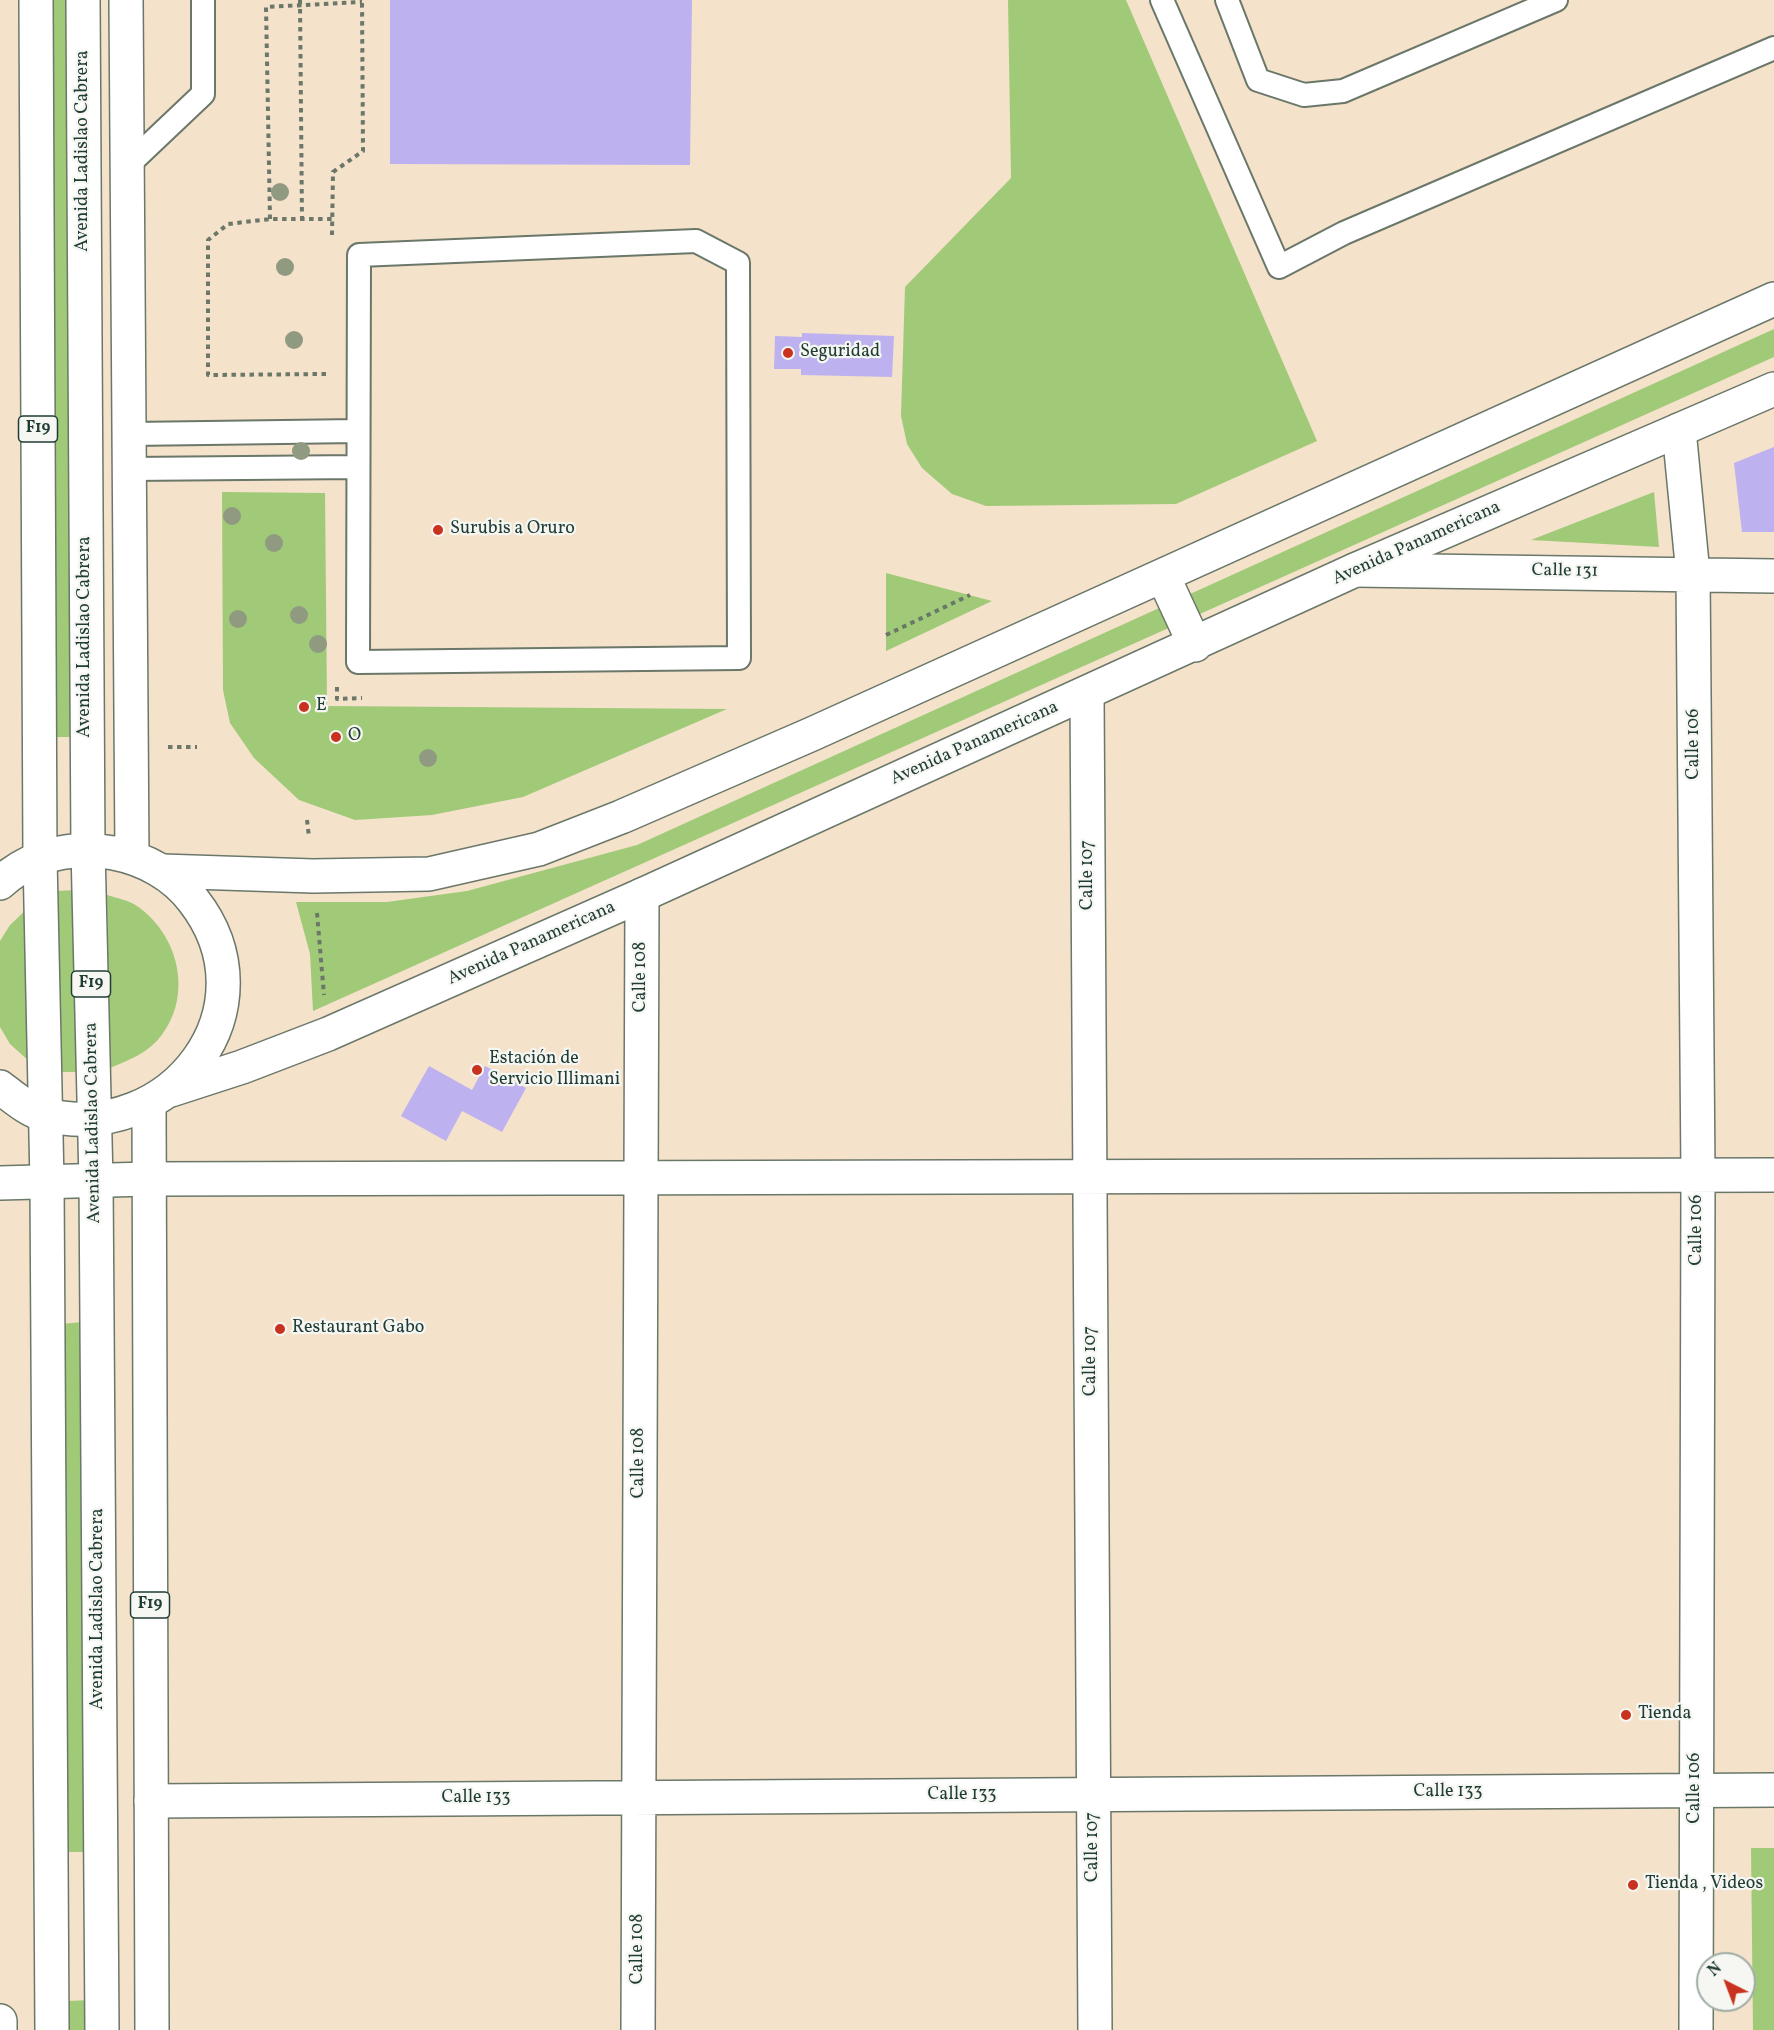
<!DOCTYPE html>
<meta charset="utf-8">
<style>
body{margin:0}
#map{position:relative;width:1774px;height:2030px;overflow:hidden;background:#f4e2cb;font-family:Vollkorn,serif}
canvas{display:block}
.north{position:absolute;left:1696px;top:1952px;width:60px;height:60px;box-sizing:border-box;background:#f6f6f2;border:2px solid #a0aca6;border-radius:50%;rotate:318deg;font-size:16px;font-weight:700;line-height:24px;text-align:center;color:#1f3d34}
.north::after{content:'';display:block;margin:auto;width:21px;height:27px;background:#c8321e;clip-path:polygon(50% 0,100% 100%,50% 72%,0 100%)}
</style>
<div id="map">
<canvas width="1774" height="2030"></canvas>
<div class="north">N</div>
</div>
<script>
const ctx = document.querySelector('canvas').getContext('2d');
ctx.lineJoin = 'round';
function fill(path, color) {
  ctx.fillStyle = color;
  ctx.fill(path, 'evenodd');
}
function stroke(path, color, width, dash) {
  ctx.strokeStyle = color;
  ctx.lineWidth = width;
  ctx.lineCap = dash ? 'butt' : 'round';
  ctx.setLineDash(dash || []);
  ctx.stroke(path);
}
function write(font, color, halo, rows, align = 'center') {
  ctx.font = font + ' Vollkorn,serif';
  ctx.lineWidth = 4.5;
  ctx.setLineDash([]);
  ctx.textBaseline = 'middle';
  ctx.strokeStyle = halo;
  ctx.fillStyle = color;
  for (const [text, x, y, turn = 0] of rows) {
    ctx.save();
    ctx.translate(x, y);
    ctx.rotate((+turn || 0) * Math.PI / 180);
    ctx.textAlign = isNaN(turn) ? turn : align;
    if (halo) ctx.strokeText(text, 0, 0);
    ctx.fillText(text, 0, 0);
    ctx.restore();
  }
}
fill(new Path2D(`
 M49 0H72L78 737H54Z
 M1008 0H1126L1317 441 1176 504 986 506 952 494 922 468 907 444 901 416 905 287 1011 178Z
 M1774 329V357L313 1011 310 954 296 902H387L467 891 637 845Z
 M222 492 325 493 327 706 727 709 523 797 432 815 355 820 299 800 254 758 230 723 223 690Z
 M1654 492 1659 547 1531 540Z
 M886 573 992 601 886 651Z
 M77 890 82 1072H61L56 891Z
 M107 895C116 898 129 900 137 906 179 935 193 995 161 1036 148 1053 129 1060 110 1068Z
 M29 907V1061L10 1044 0 1027V941L10 925Z
 M82 1322 85 1852H63L61 1324Z
 M1751 1848H1774V2030H1753Z
 M91 2000V2030H67V2001Z`), '#a0ca77');
fill(new Path2D(`
 M390 0H692L690 165 390 164Z
 M802 333 894 336 892 377 801 375V369H774L775 336 802 337Z
 M1774 447V532H1742L1734 463Z
 M429 1066 472 1090 485 1066 526 1088 502 1132 462 1111 446 1141 401 1116Z`), '#beb1ef');
const lane = new Path2D(`
 M1162 0 1279 267 1344 233 1774 48
 M1227 0 1258 80 1304 95 1343 91 1556 0
 M127 166 203 94V0
 M696 241 738 263 739 658 358 662 359 255Z
 M130 434 358 431
 M130 469 358 467`);
const street = new Path2D(`
 M1679 430 1693 574 1698 1175 1696 2030
 M1355 570 1774 576
 M1087 693 1095 2030
 M0 1183 148 1179 1774 1175
 M151 1801 1774 1790
 M638 2030 642 895`);
const secondary = new Path2D(`
 M1163 576 1195 645
 M162 871 313 876 429 874 539 849 621 817 812 734 1774 299
 M171 1090 242 1067 328 1034 642 895 1355 570 1774 389`);
const primary = new Path2D(`
 M36 0 40 858 47 1182 52 2030
 M83 0 88 849 96 1181 102 2030`);
const highway = new Path2D(`
 M126 0 132 856
 M0 883C32 854 72 846 114 853 145 859 174 875 193 900 277 1007 172 1145 46 1115 30 1112 13 1097 0 1087
 M149 1104 152 2030
 M0 2021V2030`);
stroke(lane, '#6a7769', 26);
stroke(street, '#6a7769', 36);
stroke(secondary, '#6a7769', 36);
stroke(primary, '#6a7769', 36);
stroke(highway, '#6a7769', 36);
stroke(new Path2D(`
 M300 0 302 220
 M270 219 266 7 362 2
 M332 235 333 172 363 151 362 0
 M326 374 208 375V240L228 224 270 219H332
 M886 635 970 595
 M337 687V699L362 698
 M168 747H197
 M307 820 309 837
 M317 913 324 995`), '#6a7769', 4, [4.5, 4.5]);
stroke(lane, '#fff', 22);
stroke(street, '#fff', 33);
stroke(secondary, '#fff', 33);
stroke(primary, '#fff', 33);
stroke(highway, '#fff', 33);
ctx.fillStyle = '#909a81';
for (const [x, y] of [
 [280,192],
 [285,267],
 [294,340],
 [301,451],
 [232,516],
 [274,543],
 [299,615],
 [238,619],
 [318,644],
 [428,758]
]) {
  ctx.beginPath();
  ctx.arc(x, y, 9, 0, 2 * Math.PI);
  ctx.fill();
}
for (const [x, y, r, color] of [
 [788,353,6,"#c8321e"],
 [438,530,6,"#c8321e"],
 [304,707,6,"#c8321e"],
 [336,737,6,"#c8321e"],
 [477,1070,6,"#c8321e"],
 [280,1329,6,"#c8321e"],
 [1626,1715,6,"#c8321e"],
 [1633,1885,6,"#c8321e"]
]) {
  const dot = new Path2D();
  dot.arc(x, y, r, 0, 2 * Math.PI);
  ctx.fillStyle = color;
  ctx.fill(dot);
  stroke(dot, '#f6f6f2', 2);
}
for (const [x, y, w] of [
 [38,429,39],
 [91,984,39],
 [150,1605,39]
]) {
  const box = new Path2D();
  box.roundRect(x - w / 2, y - 13, w, 26, 4.5);
  ctx.fillStyle = '#f6f6f2';
  ctx.fill(box);
  stroke(box, '#1f3d34', 1.5);
}
write('bold 16px', '#1f3d34', null, [
 ["F19",38,429],
 ["F19",91,984],
 ["F19",150,1605]
]);
write('18px', '#1f3d34', '#f6f6f2', [
 ["Avenida Ladislao Cabrera",84,151,-90],
 ["Avenida Panamericana",1417,544,-24],
 ["Calle 131",1565,572,1],
 ["Avenida Ladislao Cabrera",86,637,-90],
 ["Avenida Panamericana",975,744,-24],
 ["Calle 106",1695,744,-90],
 ["Calle 107",1089,875,-90],
 ["Avenida Panamericana",532,944,-24],
 ["Calle 108",642,977,-90],
 ["Avenida Ladislao Cabrera",94,1123,-91],
 ["Calle 106",1698,1230,-90],
 ["Calle 107",1092,1361,-90],
 ["Calle 108",640,1463,-90],
 ["Avenida Ladislao Cabrera",99,1609,-90],
 ["Calle 106",1696,1788,-90],
 ["Calle 133",1448,1793],
 ["Calle 133",962,1796],
 ["Calle 133",476,1799],
 ["Calle 107",1094,1847,-90],
 ["Calle 108",639,1949,-90]
]);
write('18px', '#1f3d34', '#f6f6f2', [
 ["Seguridad",800,353],
 ["Surubis a Oruro",450,530],
 ["E",316,707],
 ["O",348,737],
 ["Estación de",489,1060],
 ["Servicio Illimani",489,1081],
 ["Restaurant Gabo",292,1329],
 ["Tienda",1638,1715],
 ["Tienda , Videos",1645,1885]
], 'left');
</script>
